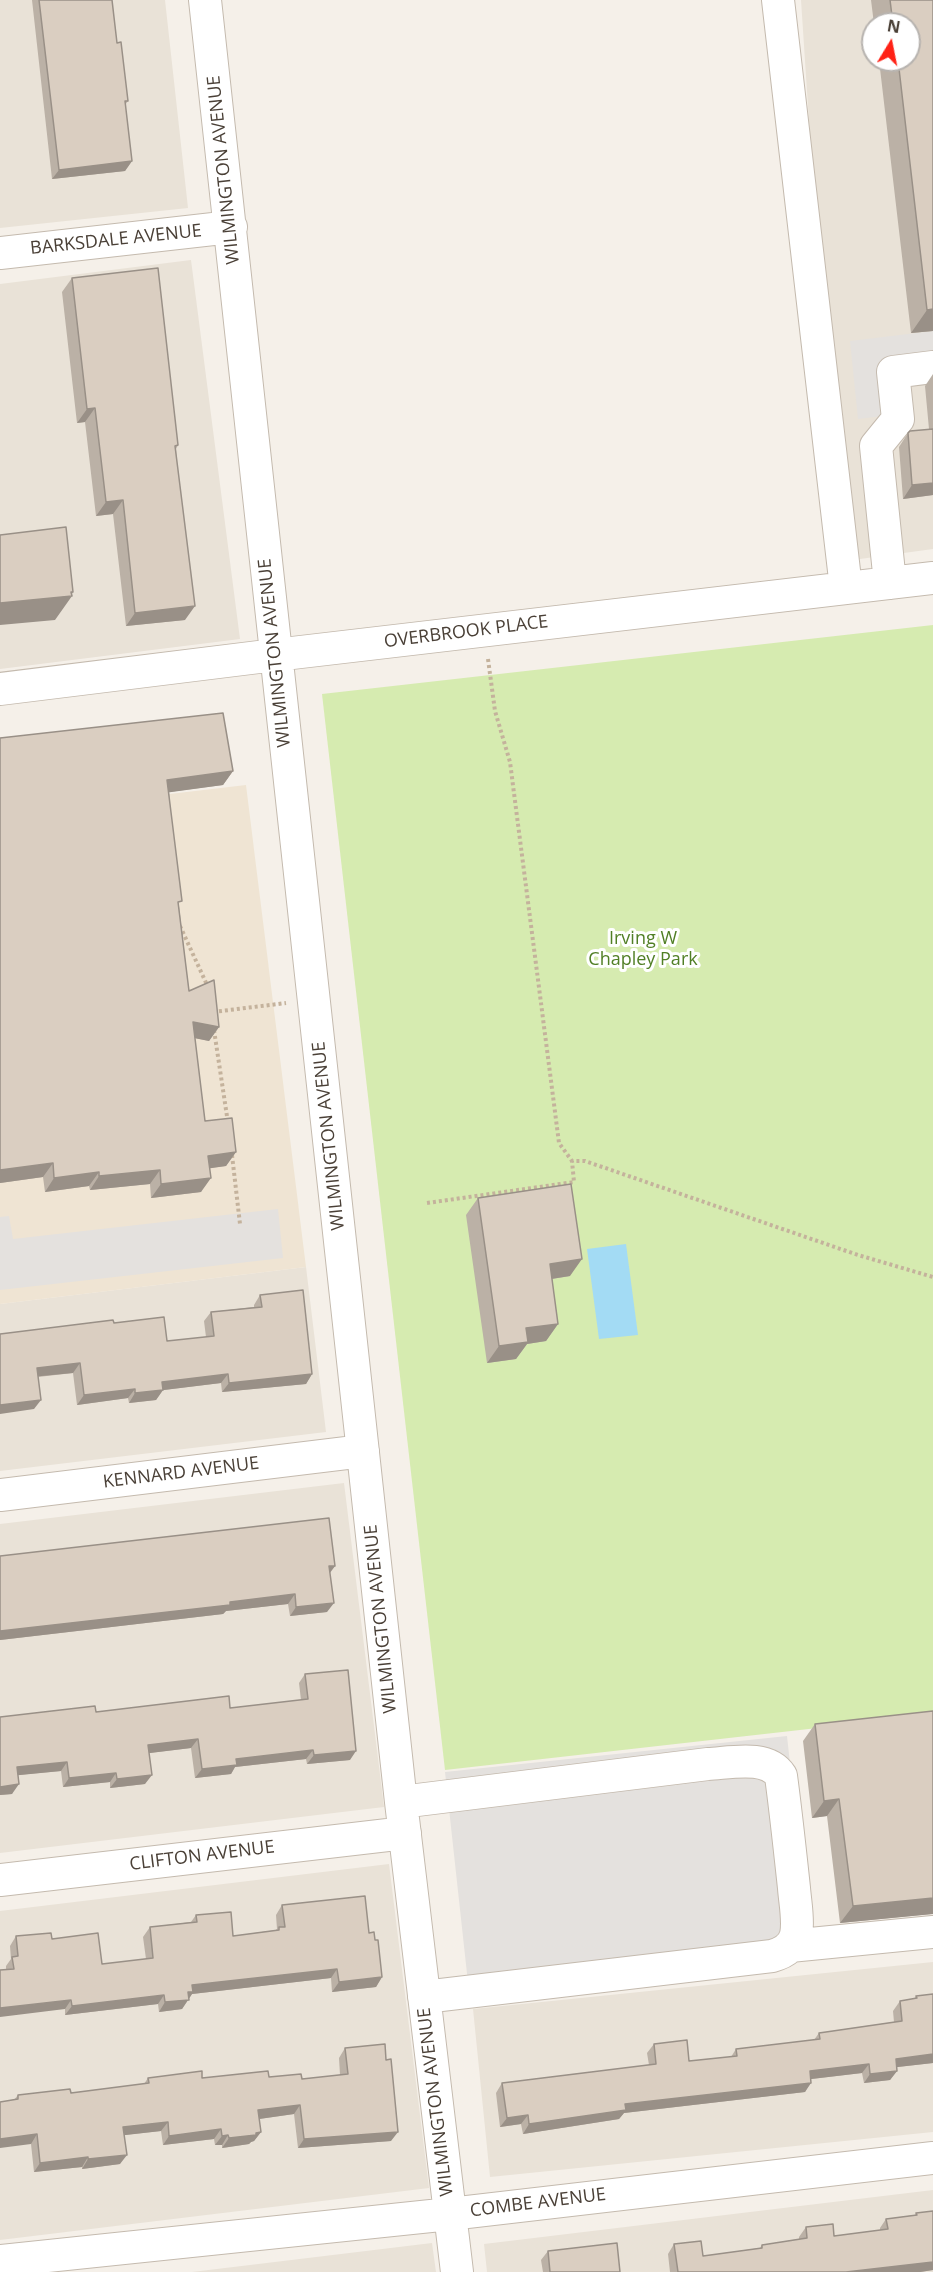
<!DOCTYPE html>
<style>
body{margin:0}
#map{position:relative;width:933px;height:2272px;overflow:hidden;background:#f5f0e9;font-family:"Open Sans",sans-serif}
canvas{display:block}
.north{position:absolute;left:861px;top:12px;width:60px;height:60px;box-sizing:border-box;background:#fff;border:2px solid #b7b3af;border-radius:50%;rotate:10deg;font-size:16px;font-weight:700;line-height:24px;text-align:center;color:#4a4037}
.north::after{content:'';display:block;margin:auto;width:21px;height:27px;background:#ff2216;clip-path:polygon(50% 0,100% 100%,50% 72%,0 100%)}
</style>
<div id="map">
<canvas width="933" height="2272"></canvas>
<div class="north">N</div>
</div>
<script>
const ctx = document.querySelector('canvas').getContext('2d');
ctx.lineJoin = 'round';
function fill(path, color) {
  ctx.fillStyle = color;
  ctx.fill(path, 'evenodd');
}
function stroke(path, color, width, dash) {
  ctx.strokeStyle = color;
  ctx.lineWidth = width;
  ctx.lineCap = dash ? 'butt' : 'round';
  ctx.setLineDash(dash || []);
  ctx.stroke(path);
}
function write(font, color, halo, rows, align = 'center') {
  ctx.font = font + ' "Open Sans",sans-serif';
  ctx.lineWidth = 6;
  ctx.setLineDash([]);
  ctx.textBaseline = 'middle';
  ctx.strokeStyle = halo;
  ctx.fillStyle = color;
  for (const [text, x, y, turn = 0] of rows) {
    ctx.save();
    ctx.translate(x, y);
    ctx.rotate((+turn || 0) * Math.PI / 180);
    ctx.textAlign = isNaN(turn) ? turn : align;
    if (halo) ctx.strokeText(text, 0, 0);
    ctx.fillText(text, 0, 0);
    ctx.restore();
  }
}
fill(new Path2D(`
 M0 0H165L188 208 0 228Z
 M801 0H933V549L838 562ZM873 24H909V60H873Z
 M191 260 240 639 0 669V284Z
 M306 1267 326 1432 0 1471V1304Z
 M344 1483 384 1807 0 1853V1524Z
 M389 1864 429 2188 0 2240V1911Z
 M933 1962V2132L490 2177 473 2009Z
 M933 2190V2272H487L484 2244Z
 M432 2243 436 2272H192Z`), '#e9e2d7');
fill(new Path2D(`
 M246 785 306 1267 0 1304V814Z`), '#efe4d3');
fill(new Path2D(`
 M933 625V1715L445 1770 322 694Z`), '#d6ebb0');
fill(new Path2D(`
 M933 331V357L878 363 883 416 858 419 850 341Z
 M278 1209 283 1258 0 1290V1217L9 1216 13 1239Z
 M787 1736 811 1955 469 1992 445 1772Z`), '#e4e1de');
fill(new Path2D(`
 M626 1244 638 1335 599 1339 587 1249Z`), '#a3dbf4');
const minor = new Path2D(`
 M205 0 401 1802 457 2272
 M778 0 846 588
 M0 253 231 227
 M890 583 876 446 898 419 893 372 933 367
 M0 689 275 655 933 578
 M0 1495 363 1451
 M401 1802 708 1764C730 1763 767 1754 781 1776 786 1813 790 1851 794 1888 795 1902 799 1921 796 1935 793 1947 783 1953 772 1956L424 1997
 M0 1880 405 1833
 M790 1946 933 1932
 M0 2261 450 2214 933 2158`);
stroke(minor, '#c4baae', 34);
stroke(new Path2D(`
 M488 659 495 711 510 762 559 1143 572 1161
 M180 926 208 987
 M213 1012 286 1003
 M214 1030 228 1123
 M232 1155 240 1224
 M427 1203 574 1182 572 1161H585L858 1255 933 1277`), '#c4b29c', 4, [3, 3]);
stroke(minor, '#fff', 32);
fill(new Path2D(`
 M32 0H112L117 43 128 101 125 105 132 161 125 171 52 179Z
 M871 0H933V331L911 333 879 60H909V24H874Z
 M72 278 178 445 176 449 185 620 126 626 113 514 96 516 85 422 77 423 62 292Z
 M933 374V495L903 499 899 447 908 433 929 429 925 386Z
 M0 738 233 771 223 785 169 792 179 906 189 991 219 1027 209 1041 195 1038 205 1121 236 1152 226 1166 210 1168 201 1192 151 1198 150 1184 90 1190 89 1186 45 1192 43 1177 0 1183Z
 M478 1198 570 1276 552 1279 558 1324 546 1341 527 1344 516 1359 487 1363 466 1215Z
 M260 1295 312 1374 306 1384 222 1392 221 1383 163 1390 156 1400 129 1403 128 1398 77 1405 73 1373 38 1377 34 1409 0 1334 114 1323 167 1341 206 1337 204 1321 211 1312 254 1307V1305Z
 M0 1556 335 1566 330 1573 327 1612 290 1616 288 1604 226 1611 223 1614 0 1640Z
 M305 1674 350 1760 307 1764 306 1759 235 1767 231 1774 195 1778 191 1748 149 1753 145 1784 110 1788V1782L63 1787 61 1771 18 1775 12 1794 0 1795V1717L96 1712 230 1708 301 1700 299 1683Z
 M815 1724 931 1914 840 1923 827 1816 812 1818 803 1741Z
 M282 1905 369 1933 375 1940 382 1977 376 1987 332 1992 331 1978 192 1994 182 2009 159 2012 158 2004 65 2015V2009L6 1970V1966L11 1959 10 1946 16 1936 52 1939 102 1964 146 1959 143 1937 150 1927 191 1922 196 1915 233 1936 276 1930 277 1929 276 1915Z
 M933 1994V2063L897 2067V2071L890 2080 864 2083 862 2073 811 2079 805 2092 624 2113 619 2119 523 2134 521 2124 500 2127 496 2093 502 2083 649 2065 647 2053 654 2044 689 2061 731 2057 736 2049 814 2040 819 2033 894 2022 893 2011 900 2001 914 1999 916 1996Z
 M345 2048 391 2141 298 2148 294 2114 259 2119 261 2132 254 2141 251 2142 249 2144 222 2148V2145H215L214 2139 163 2145 161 2131 124 2135 120 2164 82 2169V2167L34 2172 31 2144 14 2100 18 2095 71 2093 144 2084 148 2078 269 2077 302 2079 340 2075 339 2058Z
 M916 2213 933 2270 920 2272H670L668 2254 674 2244 703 2256 760 2248 762 2245 799 2239V2237L806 2227 834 2236 880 2230V2228L886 2219 915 2215Z
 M548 2251 620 2272H543L541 2260Z`), '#bbb1a6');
fill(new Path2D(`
 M132 161 125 171 52 179 59 170Z
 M933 309V331L911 333 927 310Z
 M95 408 85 422 77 423 87 409Z
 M933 483V495L903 499 912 485Z
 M123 500 113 514 96 516 106 502Z
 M73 592 70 597 72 596 55 620 0 625V603Z
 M195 606 185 620 126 626 135 613Z
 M233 771 223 785 157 794 167 780Z
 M193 1022 219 1027 209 1041 184 1036Z
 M236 1152 226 1166 198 1170 208 1156Z
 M53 1163 43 1177 0 1183V1170Z
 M160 1170 150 1184 90 1190 99 1176Z
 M99 1172 89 1186 45 1192 54 1178Z
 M211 1178 201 1192 151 1198 161 1184Z
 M582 1259 570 1276 538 1281 550 1264Z
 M558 1324 546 1341 527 1344 516 1359 487 1363 499 1346 526 1328Z
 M80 1363 73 1373 31 1377 37 1368Z
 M228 1374 221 1383 156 1391 162 1382Z
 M312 1374 306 1384 222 1392 229 1383Z
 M135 1389 128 1398 77 1405 84 1395Z
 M163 1390 156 1400 129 1403 135 1393Z
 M41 1400 34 1409 0 1414V1405Z
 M329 1566H335L328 1575Z
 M295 1594 288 1604 226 1611 223 1614 0 1640V1631Z
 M334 1603 327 1612 290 1616 296 1607Z
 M198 1739 191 1748 142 1754 148 1745Z
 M313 1750 306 1759 235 1767 231 1774 195 1778 202 1769 236 1759Z
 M356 1751 350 1760 307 1764 314 1755Z
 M67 1762 61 1771 10 1776 17 1767Z
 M116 1773 110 1782 63 1787 69 1778Z
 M152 1775 145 1784 110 1788 117 1779Z
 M19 1784 12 1794 0 1795V1787Z
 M839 1799 827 1816 812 1818 824 1801Z
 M933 1898V1914L840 1923 853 1906Z
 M337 1969 331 1978 192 1994 182 2009 159 2012 165 2002 192 1985Z
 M382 1977 376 1987 332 1992 339 1982Z
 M164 1995 158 2004 65 2015 72 2006Z
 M71 2000 65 2009 0 2017V2008Z
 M933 2054V2063L889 2068 896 2059Z
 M869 2064 862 2073 803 2080 810 2071Z
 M897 2071 890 2080 864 2083 870 2074Z
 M811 2083 805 2092 624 2113 619 2119 523 2134 529 2124 625 2104Z
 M300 2105 294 2114 252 2120 258 2110Z
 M528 2115 521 2124 500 2127 507 2118Z
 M168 2122 161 2131 117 2136 123 2127Z
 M221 2129 214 2139 163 2145 169 2136Z
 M261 2132 254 2141 251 2142 249 2144 222 2148 229 2138Z
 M398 2132 391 2141 298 2148 304 2139Z
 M37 2134 31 2144 0 2148V2139Z
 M228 2135 222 2145H215L222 2136Z
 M127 2155 120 2164 82 2169 88 2159Z
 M88 2157 82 2167 34 2172 40 2163Z
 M933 2262V2270L920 2272H846Z`), '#999087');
const building = new Path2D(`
 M39 0H112L117 43 121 42 128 101H125L132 161 59 170Z
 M890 0H933V309L927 310 898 60H909V24H893Z
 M158 268 178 445 175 446 195 606 135 613 123 500 106 502 95 408 87 409 72 278Z
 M933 429V483L912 485 908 433 910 431Z
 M66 527 73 592H71L72 596 0 603V535Z
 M223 713 233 771 167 780 182 901 178 902 189 991 214 980 219 1027 193 1022 205 1121 232 1118 236 1152 208 1156 211 1178 161 1184 160 1170 99 1176V1172L54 1178 53 1163 0 1170V738Z
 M571 1184 582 1259 550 1264 558 1324 526 1328 528 1342 499 1346 478 1198Z
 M303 1290 312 1374 229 1383 228 1374 162 1382 163 1390 135 1393V1389L84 1395 80 1363 37 1368 41 1400 0 1405V1334L113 1320 114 1323 164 1317 167 1341 214 1336 211 1312 262 1307 260 1295Z
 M329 1518 335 1566H329L334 1603 296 1607 295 1594 230 1602V1605L0 1631V1556Z
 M348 1670 356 1751 314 1755 313 1750 236 1759 237 1765 202 1769 198 1739 148 1745 152 1775 117 1779 116 1773 69 1778 67 1762 17 1767 19 1784 0 1787V1717L95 1706 96 1712 229 1696 230 1708 308 1699 305 1674Z
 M933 1711V1898L853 1906 839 1799 824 1801 815 1724Z
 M365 1896 369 1933 374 1932 375 1940H378L382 1977 339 1982 337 1969 192 1985 193 1992H188L189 2000 165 2002 164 1995 72 2006 71 2000 0 2008V1970L14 1969 12 1957 18 1956 16 1936 51 1933 52 1939 98 1933 102 1964 153 1958 150 1927 197 1922 196 1915 231 1912 233 1936 279 1930V1927H285L282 1905Z
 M933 1994V2054L896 2059 897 2071 870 2074 869 2064 810 2071 811 2083 625 2104 626 2110 529 2124 528 2115 507 2118 502 2083 656 2064 654 2044 687 2040 689 2061 737 2056 736 2049 820 2039 819 2033 902 2021 900 2001 917 1998 916 1996Z
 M385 2044 386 2060 391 2059 398 2132 304 2139 300 2105 258 2110 261 2132 256 2133V2135L229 2138 228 2135 222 2136 221 2129 169 2136 168 2122 123 2127 127 2155 88 2159V2157L40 2163 37 2134 0 2139V2102L18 2099V2095L70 2089 71 2093 149 2083 148 2078 202 2071V2078L268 2071 269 2077 301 2074 302 2079 348 2074 345 2048Z
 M933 2211V2262L846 2272H678L674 2244 701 2241 703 2256 762 2248V2245L807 2238 806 2227 833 2224 834 2236 888 2229 886 2219 917 2215 916 2213Z
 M617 2243 620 2272H550L548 2251Z`);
fill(building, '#dacec1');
stroke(building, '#999087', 1.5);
write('18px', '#4a4037', '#fff', [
 ["WILMINGTON AVENUE",224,170,-96],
 ["BARKSDALE AVENUE",116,240,-6],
 ["OVERBROOK PLACE",466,632,-7],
 ["WILMINGTON AVENUE",275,653,-96],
 ["WILMINGTON AVENUE",329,1136,-96],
 ["KENNARD AVENUE",181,1473,-7],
 ["WILMINGTON AVENUE",381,1619,-96],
 ["CLIFTON AVENUE",202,1856,-7],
 ["WILMINGTON AVENUE",436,2102,-97],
 ["COMBE AVENUE",538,2203,-7]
]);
write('18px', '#517f26', '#fff', [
 ["Irving W",643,939],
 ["Chapley Park",643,960]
]);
</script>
